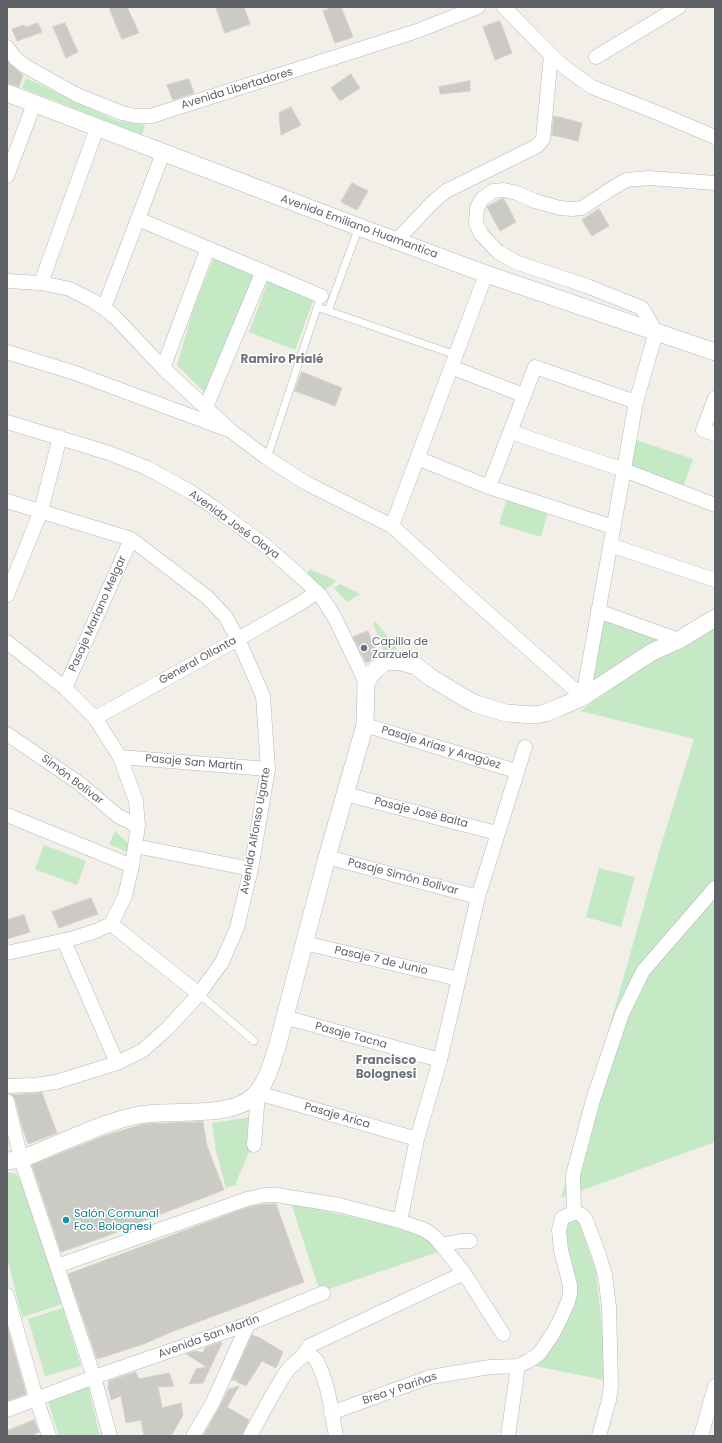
<!DOCTYPE html>
<meta charset="utf-8">
<style>
body{margin:0}
#map{position:relative;width:722px;height:1443px;overflow:hidden;background:#f1efe8;font-family:Poppins,sans-serif}
canvas{display:block}
.frame{position:absolute;inset:0;border:8px solid #5f6368;pointer-events:none}
</style>
<div id="map">
<canvas width="722" height="1443"></canvas>
<div class="frame"></div>
</div>
<script>
const ctx = document.querySelector('canvas').getContext('2d');
ctx.lineJoin = 'round';
function fill(path, color) {
  ctx.fillStyle = color;
  ctx.fill(path, 'evenodd');
}
function stroke(path, color, width, dash) {
  ctx.strokeStyle = color;
  ctx.lineWidth = width;
  ctx.lineCap = dash ? 'butt' : 'round';
  ctx.setLineDash(dash || []);
  ctx.stroke(path);
}
function write(font, color, halo, rows, align = 'center') {
  ctx.font = font + ' Poppins,sans-serif';
  ctx.lineWidth = 3;
  ctx.setLineDash([]);
  ctx.textBaseline = 'middle';
  ctx.strokeStyle = halo;
  ctx.fillStyle = color;
  for (const [text, x, y, turn = 0] of rows) {
    ctx.save();
    ctx.translate(x, y);
    ctx.rotate((+turn || 0) * Math.PI / 180);
    ctx.textAlign = isNaN(turn) ? turn : align;
    if (halo) ctx.strokeText(text, 0, 0);
    ctx.fillText(text, 0, 0);
    ctx.restore();
  }
}
fill(new Path2D(`
 M26 78 108 117 119 121 145 125 142 135 22 88Z
 M214 257 252 273V279L240 309 208 396 177 365 194 307Z
 M269 278 315 296 295 350 249 332Z
 M636 440 693 459 682 490 624 470Z
 M507 499 548 511 541 537 499 524Z
 M310 569 337 581 323 591 306 574Z
 M340 584 360 594 347 602 334 588Z
 M598 611 679 640 583 697Z
 M376 622 398 650H383L373 623Z
 M715 626V1142L561 1198 662 842 694 739 580 711 652 661Z
 M115 831 130 845 127 852 109 844Z
 M44 845 86 861 77 885 35 869Z
 M599 868 635 877 621 927 586 917Z
 M257 1113C256 1131 252 1145 245 1162 242 1170 237 1177 236 1185L226 1188 216 1151 212 1123 245 1118Z
 M7 1172 16 1174 20 1179 63 1304 22 1317 7 1257Z
 M291 1203 374 1222 428 1237 437 1245 438 1252 320 1292Z
 M564 1218 579 1219 596 1272 605 1356 606 1368 604 1380 535 1366 548 1351 565 1321 569 1255Z
 M63 1308 81 1366 45 1376 28 1319Z
 M88 1386 100 1436H59L48 1401Z`), '#c5e8c5');
const building = new Path2D(`
 M109 7H127L139 33 122 39Z
 M216 7H244L250 24 225 33Z
 M333 7H341L353 37 335 43 323 11Z
 M500 21 512 53 495 60 483 27Z
 M38 23 42 32 17 41 12 29 24 25 25 27Z
 M65 23 78 52 66 58 53 27Z
 M7 61 23 75 19 87 7 83Z
 M351 74 360 88 340 101 331 88Z
 M189 79 194 93 173 100 167 85Z
 M470 81V91L440 94 439 87Z
 M291 107 301 125 281 135 279 113Z
 M554 116 582 123 578 141 552 135Z
 M352 183 368 191 357 210 341 202Z
 M501 199H504L516 222 500 231 487 207Z
 M599 209 609 226 592 236 582 220Z
 M302 372 342 388 335 406 295 391Z
 M368 631 377 655 370 661 366 663 353 637Z
 M91 898 98 914 59 928 52 912Z
 M24 915 30 932 7 939V920Z
 M42 1093 57 1133 28 1144 22 1126 15 1099 12 1095Z
 M203 1122 207 1146 224 1190 143 1221 107 1236 61 1252 32 1165 103 1136 144 1124Z
 M266 1204H276L304 1282 174 1331 141 1345 97 1359 68 1274 232 1213 249 1207Z
 M7 1326 26 1394 7 1401Z
 M252 1335 260 1338 283 1352 276 1368 262 1361 246 1386 237 1382V1380H232Z
 M221 1342 222 1343 203 1383 189 1384 196 1369 207 1367 186 1354 196 1351 203 1353 205 1348Z
 M136 1372 139 1379 169 1373 174 1386 158 1387 162 1408 181 1403 183 1415 171 1436H144L141 1420 126 1423 121 1396 111 1400 108 1387 109 1381Z
 M239 1386 227 1407 249 1420 242 1436H203L219 1408 228 1390Z
 M34 1420 39 1432 30 1436H7V1431Z`);
fill(building, '#cccac5');
stroke(building, '#d6d1c6', 1);
const service = new Path2D(`
 M317 307 456 355
 M328 311 359 227
 M267 458 321 296
 M199 994 254 1041`);
const minor = new Path2D(`
 M504 7 551 55 568 70 592 87 658 113 715 137
 M7 47 15 58 25 66 77 95 122 113 136 116H151L417 31 478 7
 M596 57 679 7
 M7 176 34 104
 M138 219 321 296
 M396 241 433 202 446 191 537 146 543 139 551 55
 M7 281 41 283 70 289 93 301 104 308 115 317 163 368 231 431 267 458 306 483 392 526 471 598 583 697
 M41 283 97 128
 M104 308 163 153
 M7 352 75 373 226 429
 M451 367 523 395
 M163 368 208 248
 M715 398 703 430 715 434
 M206 407 263 271
 M7 422 109 453 147 468 191 492 213 507 266 546 302 578 321 596 335 618 366 683
 M511 432 624 470 715 505
 M417 458 489 487 613 527
 M489 487 535 367 636 402
 M7 501 131 539 207 597 225 616 238 639 263 696 268 769 251 869 237 928 222 962 199 994 167 1029 142 1051 117 1063 56 1082 35 1085 7 1086
 M392 526 486 274
 M610 545 715 580
 M7 595 41 511 60 437
 M598 611 679 640
 M7 642 65 688 95 718 120 757 136 801 138 826 132 866 125 896 111 924 96 931 74 938 7 953
 M65 688 131 539
 M583 697 636 402 656 332 642 308 587 286 518 263 498 252 481 234 476 223 477 208 482 199 493 191 504 190 517 193 535 201 560 208 572 209 582 208 611 189 626 180 649 178 715 183
 M95 718 238 639 301 603 317 592
 M365 725 516 771
 M7 734 79 783 118 816 138 826
 M120 757 268 769
 M345 794 497 833
 M7 815 132 866
 M135 846 251 869
 M327 857 478 897
 M111 924 199 994
 M64 941 117 1063
 M304 943 459 979
 M284 1017 440 1060
 M7 1101 21 1159 94 1377 110 1436
 M254 1145 258 1093 417 1139
 M574 1212 573 1175 593 1100 622 1014 643 971 715 888
 M400 1221 417 1139 440 1060 478 897 525 747
 M441 1245 461 1241H470
 M57 1266 247 1199 265 1195H276L339 1205 400 1221 425 1230 435 1237 464 1273 503 1334
 M7 1295 36 1398 49 1436
 M306 1352C310 1355 314 1357 316 1360 329 1383 331 1411 336 1436
 M7 1410 94 1377 248 1324 323 1293
 M331 1413 430 1377 490 1367 518 1366 528 1361 539 1354 552 1335 560 1320 568 1302 570 1293V1285L561 1250 559 1230 562 1218C572 1213 579 1209 586 1220L599 1255 605 1275 609 1307 611 1386 609 1400 599 1436
 M193 1436 212 1404 248 1324
 M250 1436C262 1414 273 1392 287 1371 294 1362 305 1357 309 1346L464 1273
 M508 1436 518 1366
 M701 1436 715 1386`);
const tertiary = new Path2D(`
 M7 93 359 227 486 274 715 352
 M7 1161C22 1160 36 1153 50 1147 79 1135 108 1121 139 1115 172 1109 222 1118 249 1100 266 1088 271 1065 277 1047L327 857 365 725 366 683 373 672 386 661 402 662 416 666 430 677 463 697 476 704 506 713 534 715 545 713 560 707 583 697 652 652 679 640 715 618`);
stroke(service, '#b5b8bc', 8);
stroke(minor, '#b5b8bc', 15);
stroke(tertiary, '#b5b8bc', 18);
stroke(service, '#fff', 7);
stroke(minor, '#fff', 14);
stroke(tertiary, '#fff', 17);
for (const [x, y, r, color] of [
 [364,648,4,"#6b7280"],
 [66,1220,4,"#0f9aa8"]
]) {
  const dot = new Path2D();
  dot.arc(x, y, r, 0, 2 * Math.PI);
  ctx.fillStyle = color;
  ctx.fill(dot);
  stroke(dot, '#fff', 1.5);
}
write('11px', '#5f6368', '#fff', [
 ["Avenida Libertadores",237,89,-17],
 ["Avenida Emiliano Huamantica",359,227,20],
 ["Avenida José Olaya",234,525,36],
 ["Pasaje Mariano Melgar",98,614,-66],
 ["General Ollanta",198,661,-29],
 ["Pasaje Arias y Aragüez",441,748,17],
 ["Pasaje San Martín",194,763,5],
 ["Simón Bolívar",72,780,37],
 ["Pasaje José Balta",421,813,14],
 ["Avenida Alfonso Ugarte",256,831,-80],
 ["Pasaje Simón Bolívar",403,877,15],
 ["Pasaje 7 de Junio",381,961,13],
 ["Pasaje Tacna",351,1036,15],
 ["Pasaje Arica",337,1116,16],
 ["Avenida San Martín",209,1337,-20],
 ["Brea y Pariñas",400,1389,-19]
]);
write('11px', '#5b616d', '#fff', [
 ["Capilla de",372,642],
 ["Zarzuela",372,655]
], 'left');
write('11px', '#0d838f', '#fff', [
 ["Salón Comunal",74,1214],
 ["Fco. Bolognesi",74,1227]
], 'left');
write('bold 12px', '#70757a', '#fff', [
 ["Ramiro Prialé",282,360],
 ["Francisco",386,1061],
 ["Bolognesi",386,1075]
]);
</script>
